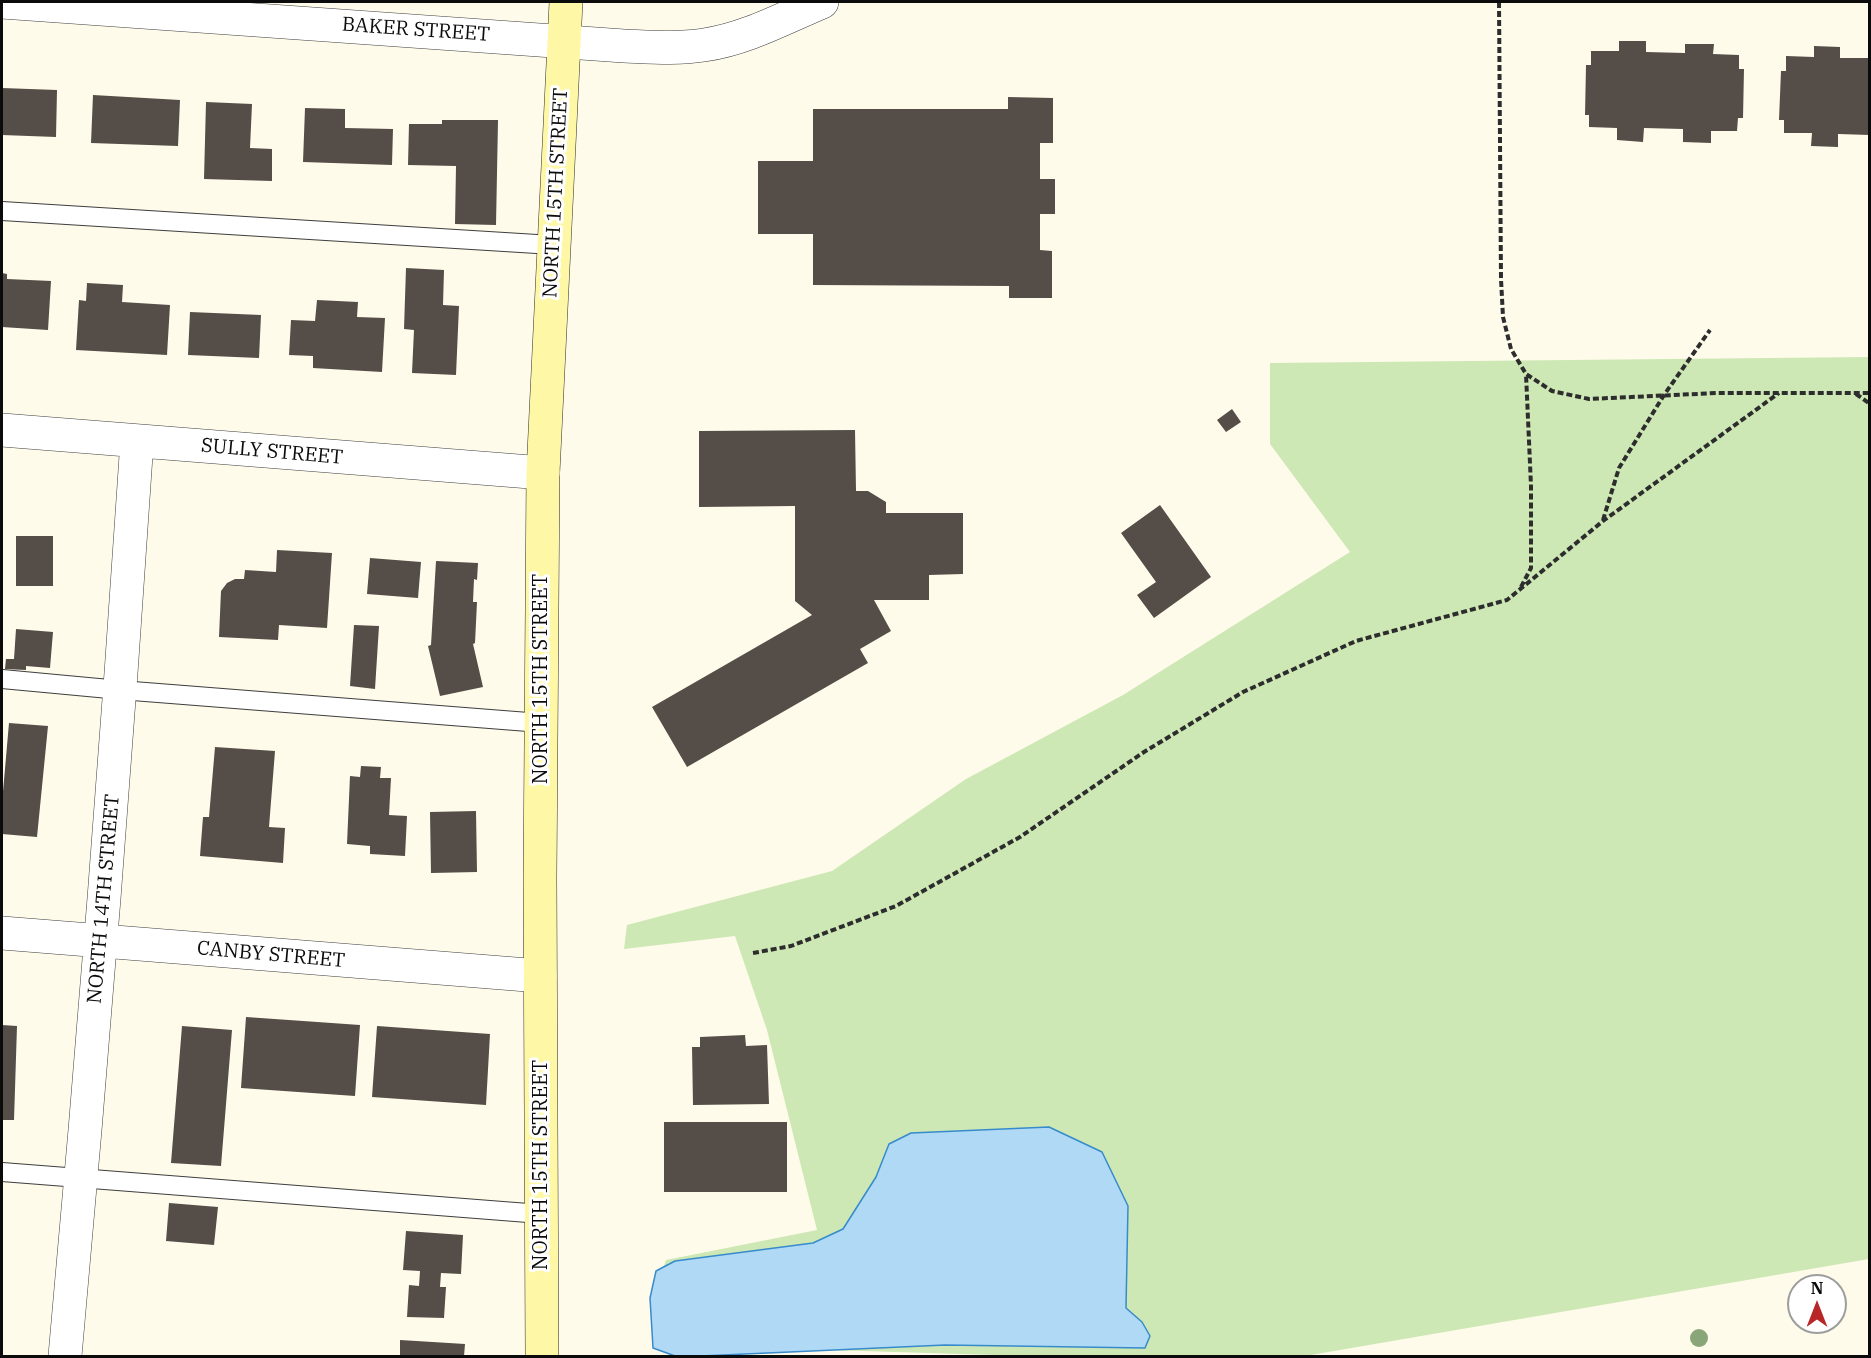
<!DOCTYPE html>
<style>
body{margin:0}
#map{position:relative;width:1871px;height:1358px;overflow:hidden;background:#fffbea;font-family:"IBM Plex Serif",serif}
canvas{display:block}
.frame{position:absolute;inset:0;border:3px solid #0b0b0b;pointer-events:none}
.north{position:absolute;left:1787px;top:1274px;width:60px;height:60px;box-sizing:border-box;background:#fff;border:2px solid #9d9d9d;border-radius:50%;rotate:0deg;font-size:16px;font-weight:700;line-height:24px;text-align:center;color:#0b0b0b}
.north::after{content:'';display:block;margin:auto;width:21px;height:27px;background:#b92628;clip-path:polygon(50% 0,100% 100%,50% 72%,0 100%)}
</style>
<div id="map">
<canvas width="1871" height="1358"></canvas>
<div class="frame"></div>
<div class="north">N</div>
</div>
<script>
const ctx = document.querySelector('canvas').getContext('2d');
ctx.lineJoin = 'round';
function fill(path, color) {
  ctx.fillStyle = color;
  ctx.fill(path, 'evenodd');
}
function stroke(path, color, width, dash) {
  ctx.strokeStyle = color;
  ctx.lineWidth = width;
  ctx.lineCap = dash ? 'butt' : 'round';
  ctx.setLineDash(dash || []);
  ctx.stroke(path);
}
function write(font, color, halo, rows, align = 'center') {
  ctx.font = font + ' "IBM Plex Serif",serif';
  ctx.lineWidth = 6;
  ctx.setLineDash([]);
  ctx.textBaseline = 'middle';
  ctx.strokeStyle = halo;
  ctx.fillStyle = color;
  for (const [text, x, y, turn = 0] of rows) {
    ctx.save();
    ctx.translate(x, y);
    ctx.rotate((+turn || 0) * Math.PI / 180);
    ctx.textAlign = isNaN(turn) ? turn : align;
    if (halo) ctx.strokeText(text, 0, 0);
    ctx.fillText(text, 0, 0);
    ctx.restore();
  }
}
fill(new Path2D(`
 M1869 357V1259L1305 1356H1026L666 1345 656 1290 666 1260 817 1230 767 1030 735 936 624 949 627 925 832 871 966 779 1123 695 1350 552 1270 444V363Z`), '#cde8b5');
const water = new Path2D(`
 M1049 1127 1102 1152 1128 1206 1126 1308 1142 1322 1150 1336 1145 1348 945 1345 701 1356H675L653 1348 650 1298 656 1271 675 1261 813 1243 843 1229 876 1177 889 1144 911 1133Z`);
fill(water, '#afd9f5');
stroke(water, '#378bcb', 1.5);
fill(new Path2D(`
 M1619 41H1646V52L1685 53V44H1714L1713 54 1739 55V69H1744L1743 118H1738L1737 131H1711V143L1683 142V129L1644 128 1643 142 1617 140V128L1589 127V115H1585L1586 65H1591V51H1619Z
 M1814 46 1840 47V58H1870V135L1838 134V147L1811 146 1812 133H1784V120H1779L1781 71H1786V56L1814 57Z
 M2 88 57 90 56 137 2 135Z
 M93 95 180 100 178 146 91 143Z
 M1008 97 1053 98V143H1040V179H1055V214H1040V250L1052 251V298H1009V286L813 285V234H758V161H813V109H1008Z
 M206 102 252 104 250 148 272 149V181L204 179Z
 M305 108 345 109V128L393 129 392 165 303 162Z
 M442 120H498L496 225 455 224 456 166 408 165 409 124H442Z
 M406 268 444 270 443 305 459 306 456 375 412 373 414 330 404 329Z
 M2 273 7 274V279L51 281 48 330 2 327Z
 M87 283 123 285 122 302 170 305 167 355 76 350 79 300 86 301Z
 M317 300 358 302 357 317 385 318 382 372 313 368V356L289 355 291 320 315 321Z
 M190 312 261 315 259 358 188 355Z
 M1232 409 1241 422 1226 432 1217 420Z
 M855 430 856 491H868L886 502V513H963V574L929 575V600H874L891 631 860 649 868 663 687 767 652 707 812 615 795 601V506L699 507V431Z
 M1160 505 1211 577 1154 618 1137 595 1156 582 1121 533Z
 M16 536H53V586H16Z
 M277 550 332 553 327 628 279 625 278 640 219 637 221 591 227 583 235 579H244L245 570 276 572Z
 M370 558 421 562 418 598 367 594Z
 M436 561 478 563 477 580 474 579 473 602H477L475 643 473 644 483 687 440 696 428 646 431 645Z
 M354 625 379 626 375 689 350 686Z
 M16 629 53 632 50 668 26 666V670L5 669 6 659H14Z
 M9 723 48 726 37 837 2 834V803Z
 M215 747 275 751 269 827 285 828 283 863 200 856 203 817H209Z
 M361 766 381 767 380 778H391L389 815 407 816 405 856 370 854V846L347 844 350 776 360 777Z
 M476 811 477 872 431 873 430 812Z
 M246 1017 360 1025 355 1096 241 1088Z
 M2 1025 17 1026 14 1120H2Z
 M182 1026 232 1030 221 1166 171 1163Z
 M377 1026 490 1034 486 1105 372 1097Z
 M745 1035 746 1046 767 1045 769 1104 693 1105 692 1047H700V1037Z
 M664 1122H787V1192H664Z
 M169 1203 218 1207 214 1245 166 1241Z
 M406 1231 463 1235 461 1274 441 1273 440 1287H446L444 1318 407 1317 409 1285 419 1286 420 1271 403 1270Z
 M400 1340 465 1344 464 1356H400Z`), '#544d48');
const service = new Path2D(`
 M2 211 553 245
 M2 679 120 690 541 723
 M2 1172 541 1214`);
const minor = new Path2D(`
 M2 2 624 46C651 47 678 49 704 45 746 39 784 18 822 2
 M2 430 543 473
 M2 933 540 976
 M65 1356C93 1051 117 746 137 441`);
const secondary = new Path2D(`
 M542 1356 540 877 543 473 566 2`);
stroke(service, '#3e3e3e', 20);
stroke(minor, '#3e3e3e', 34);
stroke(secondary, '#2d2d2d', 34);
stroke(new Path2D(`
 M1499 2 1501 279 1503 317 1511 349 1526 374 1552 391 1589 399 1717 393H1870
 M1856 394 1870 404
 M1603 520 1619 468 1664 395 1710 330
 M1521 587 1531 568V486L1526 374
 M753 953 791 946 896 906 1020 837 1144 752 1243 692 1356 641 1507 600 1603 521 1779 393`), '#2d2d2d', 4, [6, 3]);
stroke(service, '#fff', 18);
stroke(minor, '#fff', 33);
stroke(secondary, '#fef7a5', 33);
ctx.fillStyle = '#89a679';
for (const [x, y] of [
 [1699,1338]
]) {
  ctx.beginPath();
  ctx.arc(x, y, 9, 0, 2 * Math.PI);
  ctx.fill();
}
write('20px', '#0b0b0b', '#fff', [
 ["BAKER STREET",416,30,4],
 ["NORTH 15TH STREET",556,193,-87],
 ["SULLY STREET",272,452,5],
 ["NORTH 15TH STREET",541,679,-90],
 ["NORTH 14TH STREET",104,899,-85],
 ["CANBY STREET",271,955,5],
 ["NORTH 15TH STREET",541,1165,-90]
]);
</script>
